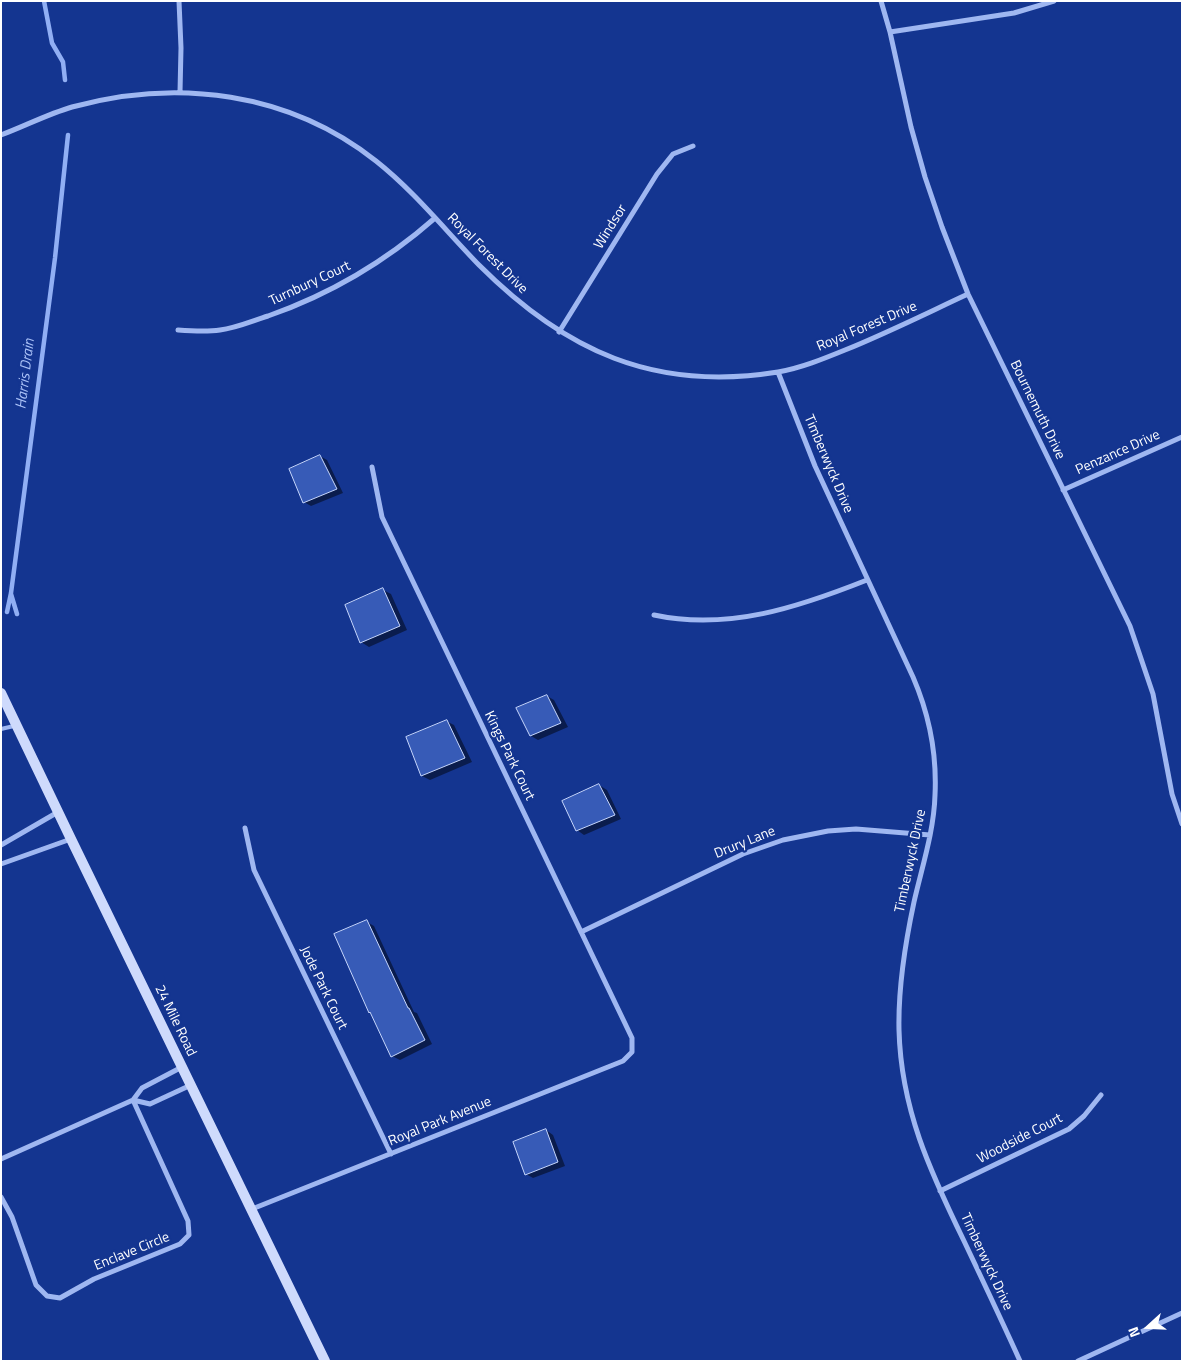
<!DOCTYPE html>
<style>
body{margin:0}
#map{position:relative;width:1183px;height:1362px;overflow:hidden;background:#143590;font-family:"Titillium Web",sans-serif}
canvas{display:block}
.frame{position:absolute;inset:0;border:2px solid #fff;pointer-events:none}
.north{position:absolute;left:1123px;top:1302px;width:50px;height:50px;-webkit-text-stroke:4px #143590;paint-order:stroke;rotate:250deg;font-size:14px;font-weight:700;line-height:20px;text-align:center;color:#fff}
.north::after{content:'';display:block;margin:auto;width:18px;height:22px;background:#fff;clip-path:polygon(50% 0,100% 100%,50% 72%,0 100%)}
</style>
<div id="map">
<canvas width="1183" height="1362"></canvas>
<div class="frame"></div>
<div class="north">N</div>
</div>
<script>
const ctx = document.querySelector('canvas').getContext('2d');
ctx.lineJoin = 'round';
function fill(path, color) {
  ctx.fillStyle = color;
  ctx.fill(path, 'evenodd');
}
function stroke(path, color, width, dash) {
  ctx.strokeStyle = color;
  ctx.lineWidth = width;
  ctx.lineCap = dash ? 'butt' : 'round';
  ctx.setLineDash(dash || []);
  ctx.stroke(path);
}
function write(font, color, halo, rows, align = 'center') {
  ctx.font = font + ' "Titillium Web",sans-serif';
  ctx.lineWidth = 4.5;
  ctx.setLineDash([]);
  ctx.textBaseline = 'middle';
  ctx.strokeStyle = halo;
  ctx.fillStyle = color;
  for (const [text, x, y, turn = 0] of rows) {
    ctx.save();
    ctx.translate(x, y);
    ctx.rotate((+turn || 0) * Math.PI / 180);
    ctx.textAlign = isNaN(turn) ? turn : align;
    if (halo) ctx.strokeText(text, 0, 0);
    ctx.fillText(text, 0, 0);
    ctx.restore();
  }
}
fill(new Path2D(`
 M320 456 327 460 343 493 311 506 304 502Z
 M383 590 391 594 407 630 369 647 361 642Z
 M547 696 554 700 568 727 538 740 531 736Z
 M446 721 454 725 472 762 430 780 422 776 407 738Z
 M599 785 607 790 621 819 584 835 577 830Z
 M367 922 374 926 414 1012 417 1013 432 1044 400 1060 392 1056 370 1012Z
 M546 1130 553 1135 565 1166 533 1178 526 1174Z`), '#0007');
stroke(new Path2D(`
 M44 1 52 43 63 62 65 80
 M11 594 17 614
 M7 612 11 593 55 258 68 135`), '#91aff4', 4.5);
const building = new Path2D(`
 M320 455 337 489 303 503 289 469Z
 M383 588 400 626 360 643 345 605Z
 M547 695 561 723 530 736 516 708Z
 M447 720 465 758 421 776 406 737Z
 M599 784 615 815 576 831 562 801Z
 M367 920 408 1008H409L425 1040 391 1057 370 1012 369 1013 334 934Z
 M546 1129 558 1162 525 1175 513 1142Z`);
fill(building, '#375bb7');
stroke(building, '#c6d6fc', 1);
stroke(new Path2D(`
 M1 729 14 726`), '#9fb7f1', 4);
stroke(new Path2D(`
 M179 1 181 48 180 92
 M881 1 890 32 911 127 925 177 942 227 968 294 1130 626 1153 694 1172 794 1182 824
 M890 32 1014 13 1054 1
 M1 135C25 126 48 114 72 107 177 78 289 92 376 161 414 191 445 230 479 265 565 351 654 392 778 372 801 368 823 359 845 350 887 333 927 313 968 294
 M178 330C192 331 206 332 220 330 236 328 252 321 268 316 331 294 385 262 435 218
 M559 332 657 174 673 154 693 146
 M778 372 815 466 913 677C929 714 937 754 935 795 934 831 922 867 914 902 905 944 898 986 899 1030 901 1109 930 1171 964 1241 983 1281 1002 1321 1020 1361
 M1063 490 1182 437
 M654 615C728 631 799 607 867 580
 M245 828 254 870 391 1154
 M1 845 58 812
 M1 864 71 839
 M581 932 743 854 783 840 828 831 856 829 930 835
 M133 1100 150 1104 191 1085
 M1 1159 133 1100 142 1088 182 1067
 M940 1191 1069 1129 1084 1116 1101 1095
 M1 1197 12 1217 36 1285 47 1296 60 1298 94 1279 180 1244 189 1235 188 1221 133 1100
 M252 1209 623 1061 632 1052V1038L382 517 372 467
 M1078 1361 1182 1313`), '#9fb7f1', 5);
stroke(new Path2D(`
 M1 693 71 839 325 1361`), '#cedafc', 10);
write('14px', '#fff', '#143590', [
 ["Windsor",611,227,-58],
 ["Royal Forest Drive",487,254,45],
 ["Turnbury Court",310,284,-25],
 ["Royal Forest Drive",867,327,-23],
 ["Bournemuth Drive",1037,410,64],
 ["Penzance Drive",1118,453,-24],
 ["Timberwyck Drive",828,464,67],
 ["Kings Park Court",509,756,64],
 ["Drury Lane",745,843,-22],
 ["Timberwyck Drive",911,861,-78],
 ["Jode Park Court",323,988,64],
 ["24 Mile Road",175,1021,64],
 ["Royal Park Avenue",440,1122,-22],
 ["Woodside Court",1020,1139,-27],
 ["Enclave Circle",132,1252,-22],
 ["Timberwyck Drive",986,1262,65]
]);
write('italic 15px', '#abc2f8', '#143590', [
 ["Harris Drain",26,374,-83]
]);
</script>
